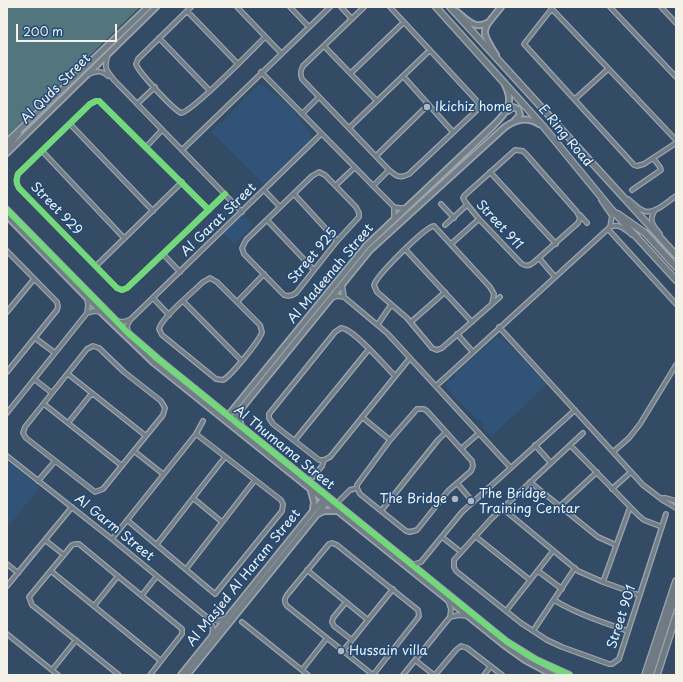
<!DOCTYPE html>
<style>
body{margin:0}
#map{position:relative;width:683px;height:682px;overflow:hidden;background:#344b65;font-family:"Playpen Sans",sans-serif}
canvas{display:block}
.frame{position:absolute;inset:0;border:8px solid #f4f1e8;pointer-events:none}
.scale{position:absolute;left:16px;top:24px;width:101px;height:18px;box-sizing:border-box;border:2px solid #f4f1e8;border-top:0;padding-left:5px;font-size:12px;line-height:14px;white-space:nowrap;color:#f4f1e8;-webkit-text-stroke:3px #1f4a7a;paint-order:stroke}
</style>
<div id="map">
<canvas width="683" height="682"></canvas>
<div class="frame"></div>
<div class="scale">200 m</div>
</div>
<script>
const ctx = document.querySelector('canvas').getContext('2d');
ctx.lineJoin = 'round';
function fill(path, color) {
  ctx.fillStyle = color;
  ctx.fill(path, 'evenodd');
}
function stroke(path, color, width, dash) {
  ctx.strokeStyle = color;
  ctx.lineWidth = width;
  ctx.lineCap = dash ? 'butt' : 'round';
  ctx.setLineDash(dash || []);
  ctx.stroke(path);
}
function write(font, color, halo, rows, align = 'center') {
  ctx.font = font + ' "Playpen Sans",sans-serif';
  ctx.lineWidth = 3;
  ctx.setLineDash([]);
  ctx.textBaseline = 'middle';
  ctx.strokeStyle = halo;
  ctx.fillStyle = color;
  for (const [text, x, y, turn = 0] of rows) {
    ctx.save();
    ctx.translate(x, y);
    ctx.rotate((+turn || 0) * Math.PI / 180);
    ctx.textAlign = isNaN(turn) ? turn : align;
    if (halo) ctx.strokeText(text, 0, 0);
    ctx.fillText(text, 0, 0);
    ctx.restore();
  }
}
fill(new Path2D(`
 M258 85 265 86 285 102 301 120 310 133V140L264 185 211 132 221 122 222 123 227 118 226 117Z
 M243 215 253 225 234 244 223 233Z
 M496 337 503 338 547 384 491 437 482 426 484 425 479 419 477 420 447 388V380L450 378 453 380 455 377 454 375Z
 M7 460 40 487 7 528Z`), '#315378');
fill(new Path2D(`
 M7 7H140L7 136Z`), '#52757e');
const minor = new Path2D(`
 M191 7 138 59 136 64C139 73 173 109 181 113 193 111 253 49 265 37
 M237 7 281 53
 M290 7 309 27
 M341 7 352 19
 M364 7 303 66C300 71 300 74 302 79L389 170C396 176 400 179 409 174L477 110 479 105 476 100 390 7
 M553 7 524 44 634 165 637 166 644 164 676 143
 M610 7 676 77
 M661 7 676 23
 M552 9 676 140
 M187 11 238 64
 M159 38 210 91
 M324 46 377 101
 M108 54C104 68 105 69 114 80L242 212
 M261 72 394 207 400 208H406
 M351 73 404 22
 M89 74C97 71 101 70 108 76
 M403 76 453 132
 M575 99 608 69
 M137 104 155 87
 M302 114 319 97
 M70 124 153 211
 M349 128 430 50
 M146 147 162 130
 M182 150 330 7
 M515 150 523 151 526 154 577 212 580 218 578 223 533 263C528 267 523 266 519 261L479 219 466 203 463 198 465 195Z
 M42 151 124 238
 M376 156 428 105
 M319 172 325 175 356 207 359 213V217L337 241 296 293C292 296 289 297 284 295L244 254 242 248 246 240 312 176Z
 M490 172 556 244
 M336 185 354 168
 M373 186 389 170
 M264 190 280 207
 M632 190 661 170 660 167 653 158
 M294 194 337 241
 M628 199C633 203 638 209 644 211 654 215 668 201 676 196
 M601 200 612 216 610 227
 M441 204 454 218
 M209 210 99 101H96L90 104 18 174C16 180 16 183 19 188L117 288 122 290 127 288C160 257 192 226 225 194
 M655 210C648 221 653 225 660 234
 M580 215 587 223
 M394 219V207
 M267 220 314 270
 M445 225 467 205
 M608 229 676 304
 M451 244 479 219
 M405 249 472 322
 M7 251 57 302 58 306 57 310 7 372
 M163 254 180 272
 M539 258 555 277
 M96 266 182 182
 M210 278 217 282 260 325 262 332C260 340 231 376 223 380L216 379 162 335 159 329C161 318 194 291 203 282Z
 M342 284 344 297
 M153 298 169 315
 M332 298 337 296 344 297 387 333 510 467
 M183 301 241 360
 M237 302 264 274
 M492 304 494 294 490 287 434 226C425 227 377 275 374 285L377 292 407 318 432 348 437 350 442 348 500 297
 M7 312 34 279
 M87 313 94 311 101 312
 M116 321 123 322 129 320
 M411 322 445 292
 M378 324 391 305
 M499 327 643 485 664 501 676 508
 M128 333 127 326 130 320 321 134
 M457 334 473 352
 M35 338 55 353
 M93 346 99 348 124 372 161 401 165 408 163 415 103 489 95 492 26 438 23 433 25 427 87 349Z
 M68 374 146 436
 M34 379 52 393
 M436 386 610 227C619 223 625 229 632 235
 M44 404 122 466
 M417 409H424L427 411 472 461 473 466 471 471 448 491 417 530 410 532 406 531 360 494 357 488V485L390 440Z
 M7 413 87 313 88 305 87 298
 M362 417 390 440
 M68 423 92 393
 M583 433 491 519 454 560V567L456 571 521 623 547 640 562 647 609 664H612L619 659 666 514
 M295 440 369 349
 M535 445 551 463
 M570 445 639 516 644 520 662 527
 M461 449 479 433
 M134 451 163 474
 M613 452 629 438 640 424 676 365
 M7 456 112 539 208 618 218 621 226 618
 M324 460H319L273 424 269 418V414L335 332 341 328C353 328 385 366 395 376
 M313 477 322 466 324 460 330 457 410 358
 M38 481 55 461
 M530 482 598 537 616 545
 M457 483 473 502
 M612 489 631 472
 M193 498 222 522
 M661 498H666L676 501
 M340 500 350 490 357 488
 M559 507 597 472
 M502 508 578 571 603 582 639 595
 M381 511 438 440 446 432
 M127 520 215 594 282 511 283 504 281 500 196 434
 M475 536 530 580
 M442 537 461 552
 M112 539 196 434 203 421
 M45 540 64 555
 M157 544 225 457
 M7 564 18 573
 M412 565 421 562 462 512 473 502 575 410
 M186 569 255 480
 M307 570 368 620
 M51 571 161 661
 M538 571 562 589
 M603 582 630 507
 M7 586 72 507
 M142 595 157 576
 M554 600C577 614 602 622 628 631
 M448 601 451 609 450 617
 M346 602 333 618 332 622 334 626 352 640
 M94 606 118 576
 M506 611 553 551
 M209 619 213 628 212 635
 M242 622 308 675
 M533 631 575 568
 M7 634 58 675
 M343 651 393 589
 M415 660 434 675
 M52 670 76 640
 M302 670 327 638
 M119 675 32 605 29 597 72 545 75 544H79L182 629V634L150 675
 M373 675 417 619 419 616 418 610 337 545 332 543 329 544 287 595C284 599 284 602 287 606 316 629 344 652 373 675
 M403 675 450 617 459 615 467 616
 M435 675 456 650 461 646 467 648 502 675
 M484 675 490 667`);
const tertiary = new Path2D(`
 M456 11C466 19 474 30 487 23
 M496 55C479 28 482 31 501 7
 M508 111 513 107 518 109 520 115 515 120
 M7 142 148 7
 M7 148 19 133
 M7 153 156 7
 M7 210 129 334 158 359 507 642 536 660 569 675
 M7 216 101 312 154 363 504 645 525 660 553 675
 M240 410 239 419 241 426
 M227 417 366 246 493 126C506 113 515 104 505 85
 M232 420 370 250 505 127C516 119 527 116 539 124
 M311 491 314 502 313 509
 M318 514 324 511H336
 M181 675 313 511 324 499
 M187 675 327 502`);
const primary = new Path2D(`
 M436 7 543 126 611 209 676 280
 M450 7 676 255
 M618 214 645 233 676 267
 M645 675 676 581
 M650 675 676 594
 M657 675 676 616`);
stroke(minor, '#9ba5af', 6);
stroke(tertiary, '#9ba5af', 8);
stroke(primary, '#9ba5af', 8);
stroke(minor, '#737e87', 3.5);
stroke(tertiary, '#737e87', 4.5);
stroke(primary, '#707a83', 5.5);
stroke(new Path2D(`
 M7 210 129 334 158 359 507 642 536 660 569 675
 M209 210 99 101H96L90 104 18 174C16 180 16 183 19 188L117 288 122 290 127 288C160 257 192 226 225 194`), '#71d979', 6);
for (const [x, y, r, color] of [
 [427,107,4,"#b1b7ba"],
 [455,499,4,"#b1b7ba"],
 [471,501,4,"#b1b7ba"],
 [341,651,4,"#b1b7ba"]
]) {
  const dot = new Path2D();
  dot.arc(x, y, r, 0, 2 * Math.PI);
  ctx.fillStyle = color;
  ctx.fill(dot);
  stroke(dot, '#1f4a7a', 1.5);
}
write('13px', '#f4f1e8', '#1f4a7a', [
 ["Al Quds Street",56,89,-45],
 ["E Ring Road",565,136,50],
 ["Street 929",56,209,46],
 ["Al Garat Street",219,220,-44],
 ["Street 911",499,225,47],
 ["Street 925",313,256,-50],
 ["Al Madeenah Street",331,274,-50],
 ["Al Thumama Street",284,448,39],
 ["Al Garm Street",114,528,39],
 ["Al Masjed Al Haram Street",244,578,-51],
 ["Street 901",622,617,-72]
]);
write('13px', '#f4f1e8', '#1f4a7a', [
 ["Ikichiz home",435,107],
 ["The Bridge",479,494],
 ["Training Centar",479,509],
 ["The Bridge",447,499,"right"],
 ["Hussain villa",349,651]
], 'left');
</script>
